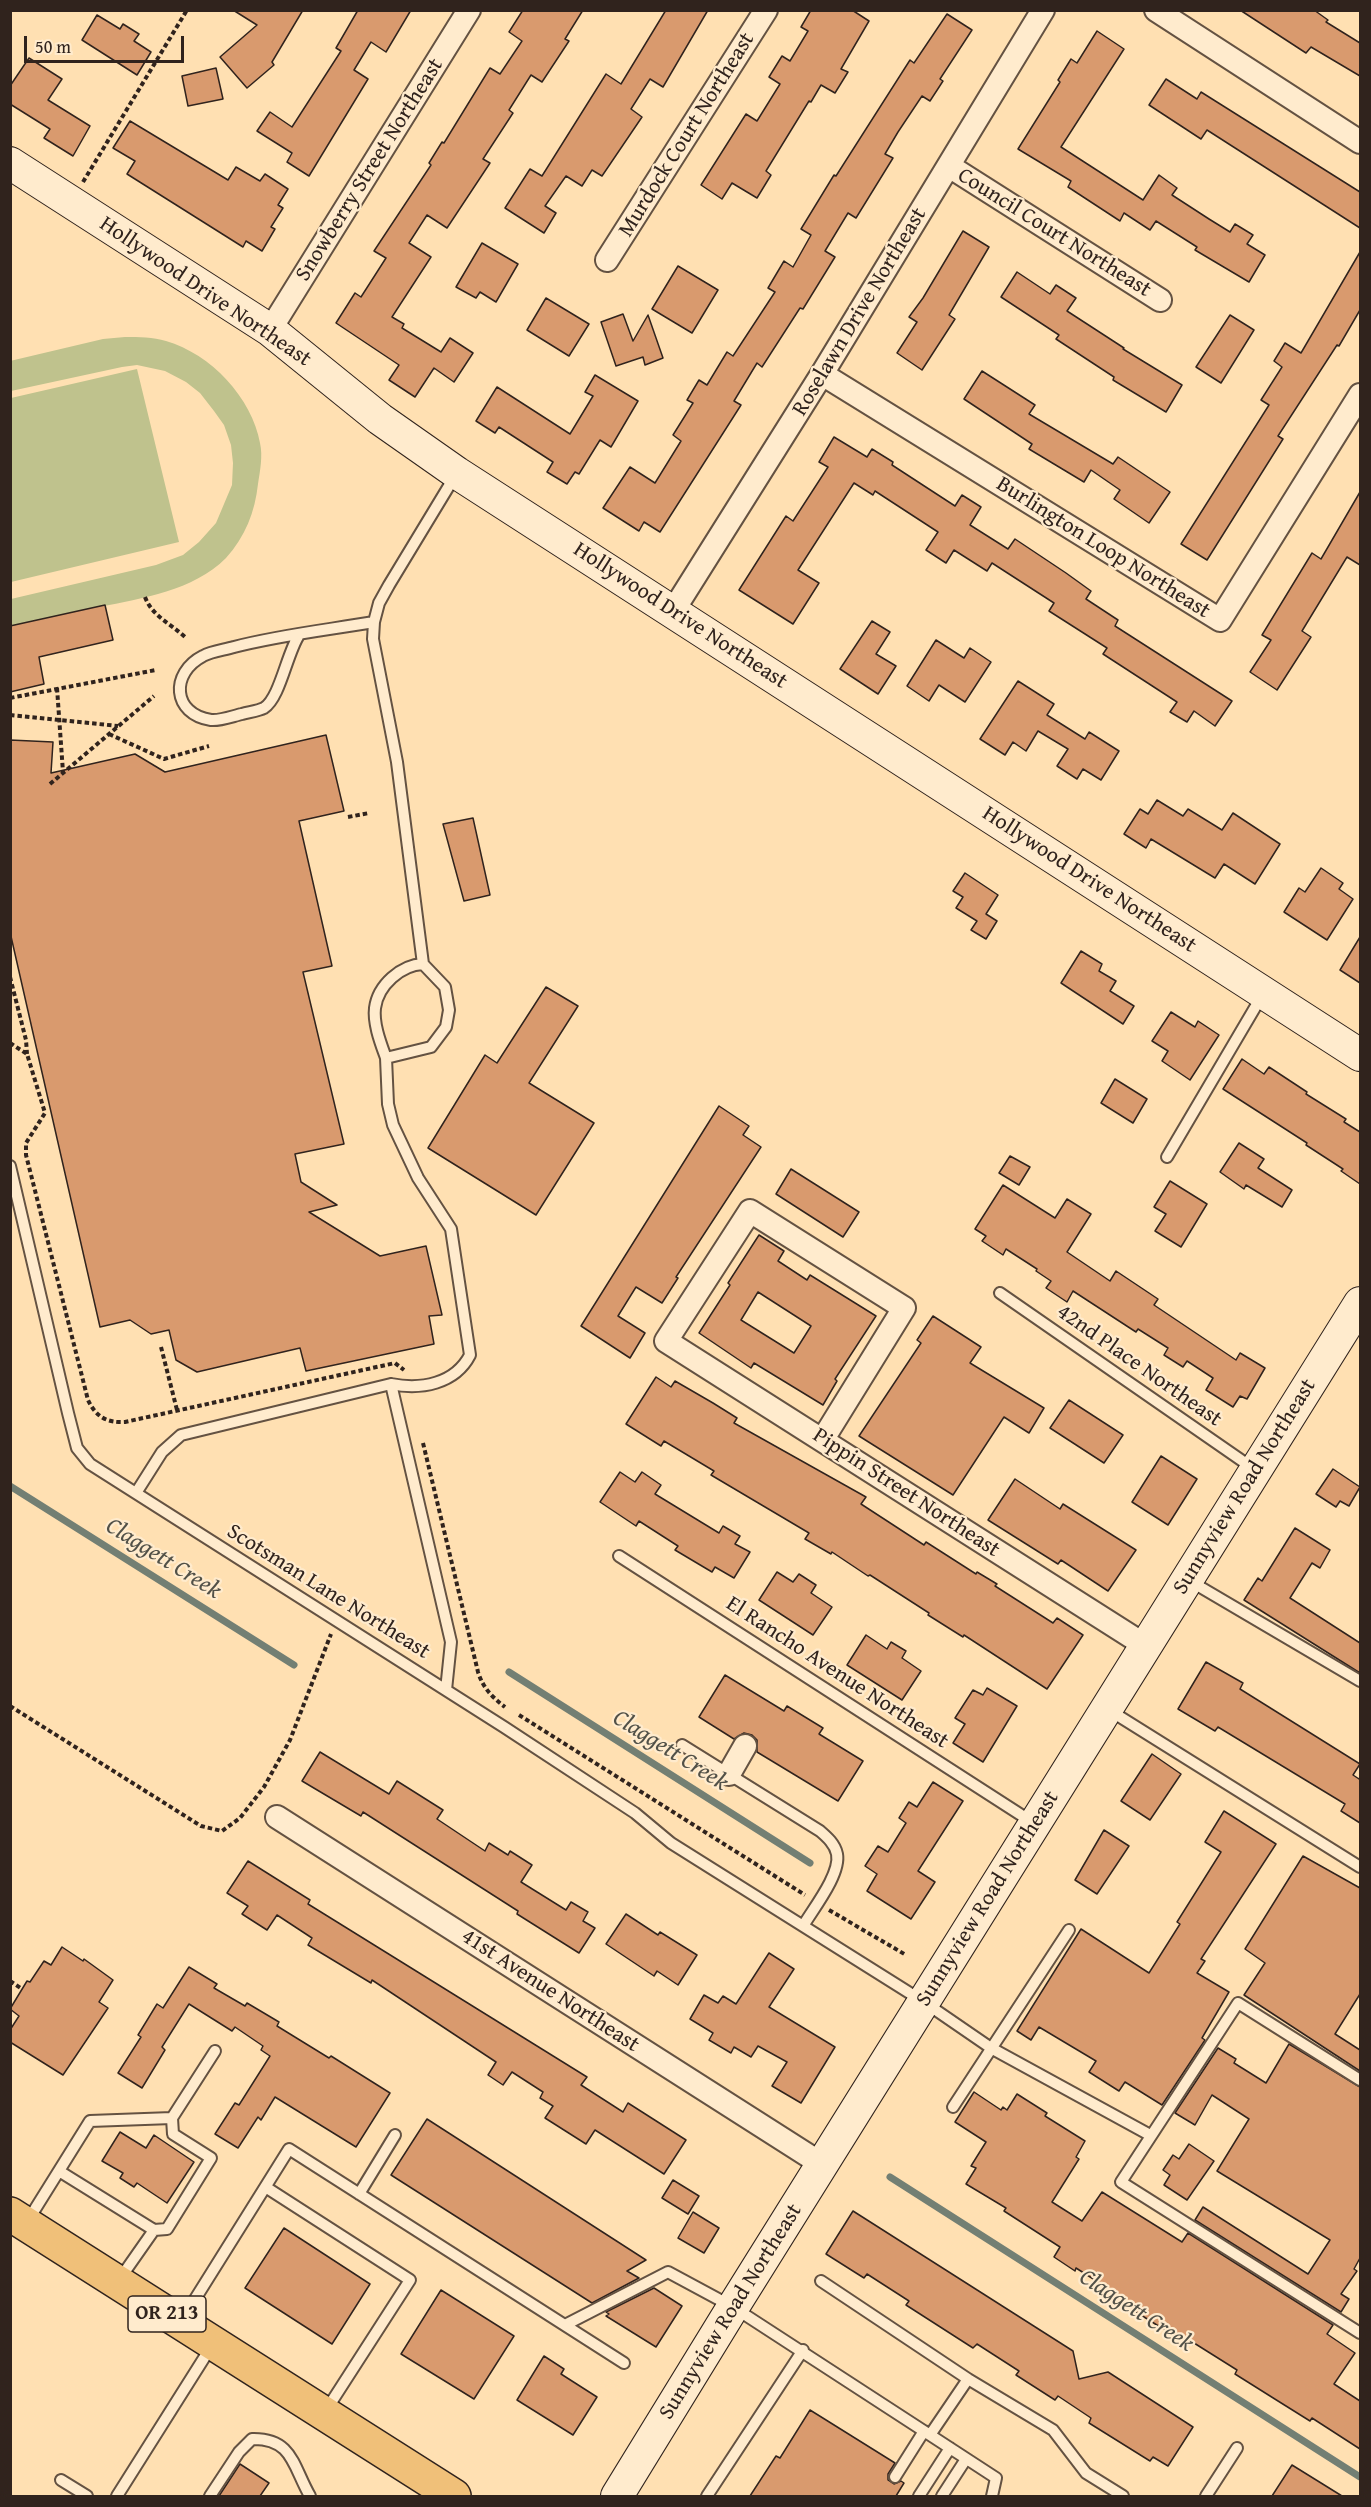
<!DOCTYPE html>
<style>
body{margin:0}
#map{position:relative;width:1371px;height:2507px;overflow:hidden;background:#ffe0b2;font-family:"Gentium Book Plus",serif}
canvas{display:block}
.frame{position:absolute;inset:0;border:12px solid #30231d;pointer-events:none}
.scale{position:absolute;left:24px;top:36px;width:160px;height:27px;box-sizing:border-box;border:3px solid #30231d;border-top:0;padding-left:8px;font-size:18px;line-height:21px;white-space:nowrap;color:#30231d;-webkit-text-stroke:4px #ffebcd;paint-order:stroke}
</style>
<div id="map">
<canvas width="1371" height="2507"></canvas>
<div class="frame"></div>
<div class="scale">50 m</div>
</div>
<script>
const ctx = document.querySelector('canvas').getContext('2d');
ctx.lineJoin = 'round';
function fill(path, color) {
  ctx.fillStyle = color;
  ctx.fill(path, 'evenodd');
}
function stroke(path, color, width, dash) {
  ctx.strokeStyle = color;
  ctx.lineWidth = width;
  ctx.lineCap = dash ? 'butt' : 'round';
  ctx.setLineDash(dash || []);
  ctx.stroke(path);
}
function write(font, color, halo, rows, align = 'center') {
  ctx.font = font + ' "Gentium Book Plus",serif';
  ctx.lineWidth = 4.5;
  ctx.setLineDash([]);
  ctx.textBaseline = 'middle';
  ctx.strokeStyle = halo;
  ctx.fillStyle = color;
  for (const [text, x, y, turn = 0] of rows) {
    ctx.save();
    ctx.translate(x, y);
    ctx.rotate((+turn || 0) * Math.PI / 180);
    ctx.textAlign = isNaN(turn) ? turn : align;
    if (halo) ctx.strokeText(text, 0, 0);
    ctx.fillText(text, 0, 0);
    ctx.restore();
  }
}
fill(new Path2D(`
 M125 337C139 337 153 337 166 341 211 354 252 398 260 443 263 456 260 471 258 484 255 512 245 537 226 558 193 591 142 598 100 607 70 614 40 621 11 627V599L156 565 183 555 199 542 216 523 232 485 233 463 231 445 224 425 214 411 200 393 186 382 165 371 137 365 122 367 11 391 10 361 103 339Z
 M137 369 179 542 11 582V398Z`), '#bfc28d');
stroke(new Path2D(`
 M10 1486 294 1665
 M509 1672 810 1863
 M890 2177 1360 2477`), '#737f73', 7);
const building = new Path2D(`
 M233 10H303L272 62 274 65 247 88 220 57 257 25Z
 M358 10H411L386 52 371 42 354 70 368 79 309 176 287 162 292 153 257 131 270 112 292 127 341 51 336 48Z
 M523 10H583L565 39 569 41 542 82 531 75 509 110 513 113 483 159 490 163 447 228 427 215 409 243 431 257 392 317 404 324 402 328 441 352 450 338 473 353 454 382 434 368 415 397 389 380 399 365 336 323 355 293 361 297 386 258 374 251 431 165 429 163 442 142 444 143 490 68 500 74 522 41 509 32Z
 M666 10H708L663 87 650 79 631 109 642 117 602 176 592 170 582 186 566 176 545 206 556 213 544 233 505 208 530 169 542 176 606 74 621 84Z
 M811 10H852L869 21 841 69 848 72 835 93 821 85 811 102 809 101 766 171 771 175 757 198 732 183 722 199 701 185 746 114 757 121 780 84 769 77 782 56 790 61 808 31 801 27Z
 M1240 10H1314L1328 20 1326 22 1360 43V76L1311 47 1306 53Z
 M947 14 972 30 940 79 943 81 930 101 922 96 898 132 885 154 893 158 856 218 848 213 825 251 835 257 803 309 800 308 762 367 757 363 734 401 741 405 660 532 644 522 639 531 603 508 630 467 655 483 681 441 673 435 693 403 687 400 699 380 707 385 727 352 733 356 775 292 768 288 784 261 793 267 811 235 801 229 834 175 836 176 910 60 914 63Z
 M97 15 120 29 123 24 139 34 134 41 151 52 137 75 82 40Z
 M1097 31 1124 49 1061 147 1143 200 1159 175 1177 188 1172 195 1209 219 1230 232 1235 224 1253 235 1247 244 1265 255 1249 282 1195 250 1197 247 1156 221 1150 230 1124 213 1120 221 1068 187 1071 181 1018 149 1060 82 1058 80 1071 59 1077 63Z
 M29 58 62 79 48 100 90 126 73 156 44 138 50 129 10 104V86Z
 M216 68 223 99 188 106 182 76Z
 M1166 79 1197 99 1201 92 1360 192V228L1207 130 1201 139 1149 105Z
 M130 121 228 180 236 167 260 181 265 174 288 189 278 205 283 208 271 227 275 229 262 251 246 241 243 247 127 174 135 161 113 148Z
 M963 231 989 247 949 315 955 319 922 370 897 353 917 322 909 317 923 298Z
 M482 243 518 264 496 302 480 292 476 298 456 287Z
 M1360 252V310L1339 346 1337 345 1278 436 1283 439 1207 560 1181 544 1269 405 1261 400 1282 367 1274 361 1285 343 1301 353Z
 M678 266 718 290 692 333 652 309Z
 M1017 272 1050 294 1056 285 1076 298 1067 311 1124 348 1123 349 1182 385 1166 412 1113 380 1114 377 1056 339 1059 335 1001 297Z
 M546 298 589 324 569 356 527 330Z
 M623 314 633 341 648 315 663 358 645 365 643 357 616 366 601 322Z
 M1230 315 1254 330 1221 383 1196 367Z
 M982 371 1035 405 1029 414 1113 464 1118 457 1170 492 1149 523 1114 499 1120 490 1091 470 1084 482 1029 449 1032 444 964 399Z
 M595 375 638 401 611 447 600 440 579 474 575 472 567 484 547 472 553 462 499 427 495 433 476 421 497 387 570 434 593 396 585 392Z
 M834 437 867 457 872 449 893 462 892 465 955 506 962 495 981 507 970 525 1008 549 1015 539 1066 573 1091 591 1086 599 1118 620 1115 626 1232 701 1215 726 1194 711 1187 722 1170 712 1177 702 1103 654 1107 648 1049 611 1054 603 992 563 987 571 954 550 946 563 926 550 938 532 875 491 873 495 854 483 798 570 819 583 793 624 739 590 786 516 793 521 828 467 819 462Z
 M1360 492V565L1347 557 1302 631 1311 637 1277 690 1250 672 1271 640 1262 635 1312 553 1321 559Z
 M105 605 113 640 39 657 44 684 10 692V626Z
 M872 621 890 632 876 654 896 666 878 694 840 669Z
 M936 640 964 658 970 648 991 662 965 702 939 685 929 701 907 686Z
 M1018 681 1054 704 1047 715 1085 739 1089 732 1119 751 1101 780 1083 769 1077 779 1057 766 1068 749 1038 731 1026 751 1013 742 1005 755 980 739Z
 M326 735 344 811 299 821 332 966 303 972 344 1144 295 1154 301 1182 337 1205 309 1212 380 1256 426 1246 442 1315 429 1316 434 1344 306 1371 300 1348 197 1372 176 1360 169 1330 151 1334 130 1320 100 1327 10 932V740L53 742 51 773 135 754 165 772Z
 M1157 800 1183 816 1188 809 1222 830 1233 813 1280 844 1255 884 1224 864 1215 878 1151 839 1146 848 1124 834 1140 809 1148 814Z
 M473 818 490 895 464 901 443 824Z
 M1321 868 1343 883 1339 889 1353 899 1327 940 1284 912 1299 888 1305 892Z
 M965 873 998 895 986 914 997 921 986 939 971 930 977 921 956 908 963 897 953 891Z
 M1360 937V983L1340 970Z
 M1081 951 1102 964 1099 971 1116 981 1110 991 1134 1006 1123 1024 1061 983Z
 M546 987 578 1006 529 1083 594 1123 536 1215 428 1148 485 1055 497 1063Z
 M1171 1012 1195 1027 1198 1021 1219 1035 1190 1080 1162 1061 1168 1051 1152 1041Z
 M1242 1059 1264 1074 1269 1067 1307 1092 1306 1094 1346 1119 1344 1122 1360 1132V1184L1341 1171 1343 1169 1306 1145 1307 1143 1223 1089Z
 M1115 1079 1147 1099 1133 1123 1101 1103Z
 M719 1106 749 1126 743 1135 761 1147 676 1277 678 1278 662 1303 636 1287 618 1316 645 1333 630 1358 581 1326Z
 M1239 1143 1264 1159 1258 1168 1292 1190 1282 1207 1246 1185 1244 1189 1220 1172Z
 M1010 1156 1030 1167 1019 1185 999 1173Z
 M791 1169 859 1212 843 1237 776 1194Z
 M1170 1181 1207 1204 1181 1247 1155 1231 1166 1214 1154 1207Z
 M1003 1185 1055 1218 1067 1199 1091 1214 1067 1252 1110 1281 1116 1271 1158 1299 1154 1305 1236 1360 1240 1353 1265 1368 1247 1399 1240 1396 1233 1407 1206 1390 1213 1378 1187 1361 1183 1367 1164 1355 1168 1348 1138 1329 1136 1332 1073 1291 1067 1302 1046 1288 1051 1281 1036 1271 1037 1269 1006 1249 1003 1255 982 1241 986 1236 975 1229Z
 M759 1235 784 1251 778 1261 807 1280 810 1275 876 1316 835 1379 837 1381 823 1405 754 1363 751 1368 699 1333 730 1285 728 1283ZM758 1292 811 1326 794 1353 741 1320Z
 M933 1316 981 1347 970 1363 1044 1408 1029 1433 1004 1417 953 1495 859 1436 921 1343 917 1340Z
 M656 1377 671 1387 675 1381 713 1403 737 1418 734 1423 866 1497 861 1504 924 1545 926 1542 976 1574 977 1572 997 1584 995 1586 1053 1623 1057 1618 1083 1635 1047 1689 964 1635 963 1637 928 1615 929 1613 870 1575 868 1576 832 1552 831 1554 805 1539 809 1533 711 1475 714 1471 664 1441 661 1446 626 1424Z
 M1069 1400 1123 1435 1104 1463 1050 1428Z
 M1161 1456 1197 1479 1168 1525 1132 1502Z
 M1333 1469 1360 1487 1349 1506 1340 1501 1336 1507 1316 1494Z
 M620 1472 635 1482 642 1472 661 1485 655 1494 719 1533 723 1526 740 1536 735 1544 750 1552 734 1578 715 1567 712 1572 675 1550 678 1546 639 1521 636 1526 600 1502Z
 M1015 1479 1060 1509 1063 1504 1136 1550 1108 1591 1061 1560 1058 1564 988 1520Z
 M1295 1528 1330 1550 1320 1568 1312 1563 1290 1598 1360 1643V1673L1244 1600 1258 1578 1262 1581Z
 M777 1572 793 1582 799 1574 816 1585 811 1593 832 1607 813 1635 759 1600Z
 M866 1635 887 1649 891 1642 906 1651 902 1658 921 1671 902 1700 847 1665Z
 M1206 1662 1243 1683 1240 1689 1360 1764 1353 1775 1359 1779 1360 1777V1823L1341 1811 1345 1804 1218 1727 1215 1731 1178 1709Z
 M725 1675 784 1711 787 1706 823 1728 819 1734 863 1761 838 1801 757 1752V1740L752 1735 744 1733 734 1739 699 1717Z
 M987 1688 1017 1706 983 1762 953 1743 965 1724 955 1718 973 1690 983 1695Z
 M320 1752 389 1794 397 1781 443 1810 437 1819 485 1851 489 1843 508 1855 510 1851 532 1865 521 1882 566 1910 571 1902 588 1912 583 1921 595 1928 579 1953 517 1914 518 1911 363 1812 361 1816 302 1781Z
 M1152 1754 1181 1774 1150 1820 1121 1801Z
 M933 1782 963 1801 918 1871 935 1882 911 1919 867 1891 877 1874 865 1866 878 1846 888 1852 906 1823 899 1818 909 1802 917 1807Z
 M1224 1811 1276 1844 1201 1959 1205 1961 1197 1973 1229 1992 1202 2038 1205 2040 1162 2105 1125 2082 1119 2091 1089 2072 1096 2061 1039 2027 1031 2040 1017 2031 1081 1929 1149 1973 1180 1924 1177 1922 1221 1852 1205 1842Z
 M1104 1830 1129 1846 1097 1894 1075 1880Z
 M1303 1856 1360 1888V1994L1335 2034 1360 2050V2071L1244 1995 1265 1963 1245 1949Z
 M248 1861 310 1900 308 1904 587 2077 581 2085 623 2112 628 2103 686 2140 664 2174 595 2130 586 2144 545 2118 553 2106 540 2098 543 2092 512 2072 503 2085 488 2075 496 2062 372 1980 371 1983 308 1945 312 1938 277 1915 267 1930 242 1914 248 1906 227 1893Z
 M626 1914 658 1935 660 1932 697 1955 678 1985 657 1971 654 1976 606 1944Z
 M62 1947 83 1961 84 1959 113 1980 99 2002 108 2008 63 2075 10 2042V2030L19 2016 10 2009 27 1981 30 1982 44 1961 51 1965Z
 M769 1953 794 1969 769 2007 835 2047 801 2103 772 2086 787 2062 758 2046 751 2057 734 2047 731 2053 709 2040 713 2033 690 2019 704 1995 718 2003 723 1996 736 2004Z
 M189 1967 217 1984 214 1988 245 2006 247 2003 279 2022 277 2026 329 2058 331 2056 390 2093 356 2147 275 2097 261 2120 258 2117 238 2148 215 2134 235 2103 239 2105 270 2056 261 2050 263 2046 235 2027 232 2031 189 2004 162 2047 165 2050 142 2088 118 2073 141 2037 138 2035 157 2004 163 2008Z
 M1289 2044 1360 2087V2258L1354 2269 1357 2271 1341 2294 1349 2299 1341 2312 1195 2220 1203 2207 1308 2274 1330 2240 1217 2171 1249 2119 1212 2095 1195 2125 1175 2113 1218 2048 1236 2059 1234 2063 1266 2083Z
 M974 2092 1001 2110 1003 2107 1007 2110 1017 2094 1047 2113 1045 2116 1085 2141 1076 2157 1079 2159 1052 2202 1082 2221 1102 2192 1182 2242 1188 2233 1333 2325 1327 2334 1355 2353 1334 2384 1360 2401V2449L1312 2418 1310 2421 1278 2401 1235 2374 1237 2370 1194 2343 1192 2345 1160 2327 1117 2300 1120 2296 1076 2268 1075 2271 1054 2257 1060 2247 1004 2211 1006 2208 966 2184 976 2168 971 2166 986 2142 955 2122Z
 M427 2119 646 2260 627 2271 639 2278 592 2303 391 2175Z
 M120 2132 146 2148 154 2135 194 2162 167 2203 137 2183 134 2187 120 2178 123 2173 102 2161Z
 M1189 2144 1214 2161 1187 2200 1164 2185 1170 2175 1163 2170 1173 2155 1179 2159Z
 M673 2180 699 2196 688 2214 662 2198Z
 M853 2211 1073 2351 1079 2379 1108 2372 1193 2427 1168 2466 1153 2457 1150 2461 1089 2423 1091 2418 1058 2396 1055 2400 1016 2375 1019 2371 977 2344 973 2348 906 2305 909 2301 867 2274 864 2278 826 2254Z
 M693 2212 719 2228 704 2253 678 2238Z
 M284 2228 370 2284 332 2344 245 2288Z
 M654 2288 682 2306 656 2347 606 2316 609 2314 606 2312Z
 M441 2290 514 2336 474 2399 401 2354Z
 M544 2356 564 2369 561 2374 597 2397 573 2435 517 2400Z
 M810 2410 895 2463 888 2474V2480L894 2484 901 2481 904 2483 896 2496H750L776 2456 780 2458Z
 M240 2464 269 2483 260 2496H219Z
 M1292 2465 1342 2496H1272Z`);
fill(building, '#d99a6e');
stroke(building, '#30231d', 1.5);
const lane = new Path2D(`
 M299 635C287 653 280 698 264 708 258 711 249 712 242 714 233 716 220 721 211 720 172 714 170 673 203 656 212 651 224 650 234 647 280 635 327 630 374 622
 M423 964C401 965 378 985 375 1008 373 1024 381 1044 386 1058L431 1047 446 1027 449 1010 445 987 423 964 397 762 373 639 374 622 379 603 389 585 455 476
 M386 1058 388 1104 393 1125 418 1178 451 1229 470 1355C455 1384 421 1390 391 1384
 M1167 1157 1263 994
 M10 1166 68 1413 77 1448 90 1464 504 1727 635 1813 671 1843 924 2002 991 2048 1150 2135
 M1000 1293 1254 1469
 M136 1493 162 1452 181 1435 391 1384 451 1642 446 1690
 M619 1556 1032 1822
 M1190 1581 1360 1681
 M1109 1710 1360 1867
 M682 1745 820 1831C827 1837 835 1844 837 1854 841 1874 813 1909 803 1926
 M1360 2080 1238 2003 1121 2182 1360 2333
 M953 2107 1069 1930
 M172 2118 215 2051
 M59 2171 154 2230
 M267 2188 410 2280 325 2412
 M359 2194 395 2135
 M27 2222 90 2121 172 2118 173 2134 211 2158 167 2229 154 2230 119 2280
 M182 2320 289 2149 624 2363
 M565 2325 668 2272 733 2307 930 2435 968 2379 821 2281
 M968 2379 1053 2430 1086 2473 1123 2496
 M930 2435 996 2478 992 2496
 M895 2477 924 2431
 M61 2480 87 2496
 M117 2496 211 2347
 M210 2496 239 2452 252 2439C293 2438 293 2467 310 2496
 M707 2496 803 2350
 M919 2496 950 2448
 M942 2496 966 2459
 M1206 2496 1237 2448`);
const street = new Path2D(`
 M1156 10 1360 142
 M949 166 1160 300
 M607 260 766 10
 M270 330 469 10
 M822 374 1220 620 1360 395
 M673 611 822 374 1043 10
 M823 1439 904 1308 750 1211 666 1341 1146 1646
 M729 1774 745 1746
 M277 1817 823 2165`);
const secondary = new Path2D(`
 M10 163 270 330 380 419 457 473 1360 1055
 M617 2496 733 2307 1360 1303`);
const primary = new Path2D(`
 M10 2214 454 2496`);
stroke(lane, '#645242', 14);
stroke(street, '#645242', 26);
stroke(secondary, '#30231d', 34);
stroke(primary, '#30231d', 36);
stroke(new Path2D(`
 M83 182 187 10
 M145 597C152 616 170 623 185 637
 M57 688 63 772
 M10 698 156 670
 M10 715 118 726
 M109 734 164 759 209 746
 M50 784 154 696
 M348 817 369 813
 M10 977 26 1040 27 1054
 M10 1043 27 1054 45 1113 26 1143V1155L88 1400C96 1417 107 1423 125 1422L395 1363 404 1370
 M161 1347 177 1410
 M423 1443 478 1672C483 1688 492 1697 505 1707
 M10 1706 201 1826 222 1831 240 1818 264 1787 290 1740 331 1634
 M519 1715 805 1895
 M829 1910 906 1955
 M10 1981 22 1989`), '#30231d', 4, [4.5, 3]);
stroke(lane, '#ffebcd', 10);
stroke(street, '#ffebcd', 22);
stroke(secondary, '#ffebcd', 32);
stroke(primary, '#f0c079', 33);
for (const [x, y, w] of [
 [167,2314,78]
]) {
  const box = new Path2D();
  box.roundRect(x - w / 2, y - 18, w, 36, 4.5);
  ctx.fillStyle = '#ffebcd';
  ctx.fill(box);
  stroke(box, '#30231d', 1.5);
}
write('bold 21px', '#30231d', null, [
 ["OR 213",167,2314]
]);
write('22px', '#30231d', '#ffebcd', [
 ["Murdock Court Northeast",687,135,-58],
 ["Snowberry Street Northeast",370,170,-58],
 ["Council Court Northeast",1054,233,32],
 ["Hollywood Drive Northeast",205,292,34],
 ["Roselawn Drive Northeast",860,312,-59],
 ["Burlington Loop Northeast",1103,548,32],
 ["Hollywood Drive Northeast",680,616,33],
 ["Hollywood Drive Northeast",1089,880,33],
 ["42nd Place Northeast",1139,1366,35],
 ["Sunnyview Road Northeast",1245,1487,-58],
 ["Pippin Street Northeast",906,1493,33],
 ["Scotsman Lane Northeast",328,1592,32],
 ["El Rancho Avenue Northeast",837,1673,33],
 ["Sunnyview Road Northeast",988,1899,-58],
 ["41st Avenue Northeast",550,1991,33],
 ["Sunnyview Road Northeast",731,2312,-58]
]);
write('italic 24px', '#525148', '#ffebcd', [
 ["Claggett Creek",163,1559,32],
 ["Claggett Creek",670,1751,32],
 ["Claggett Creek",1136,2311,33]
]);
</script>
